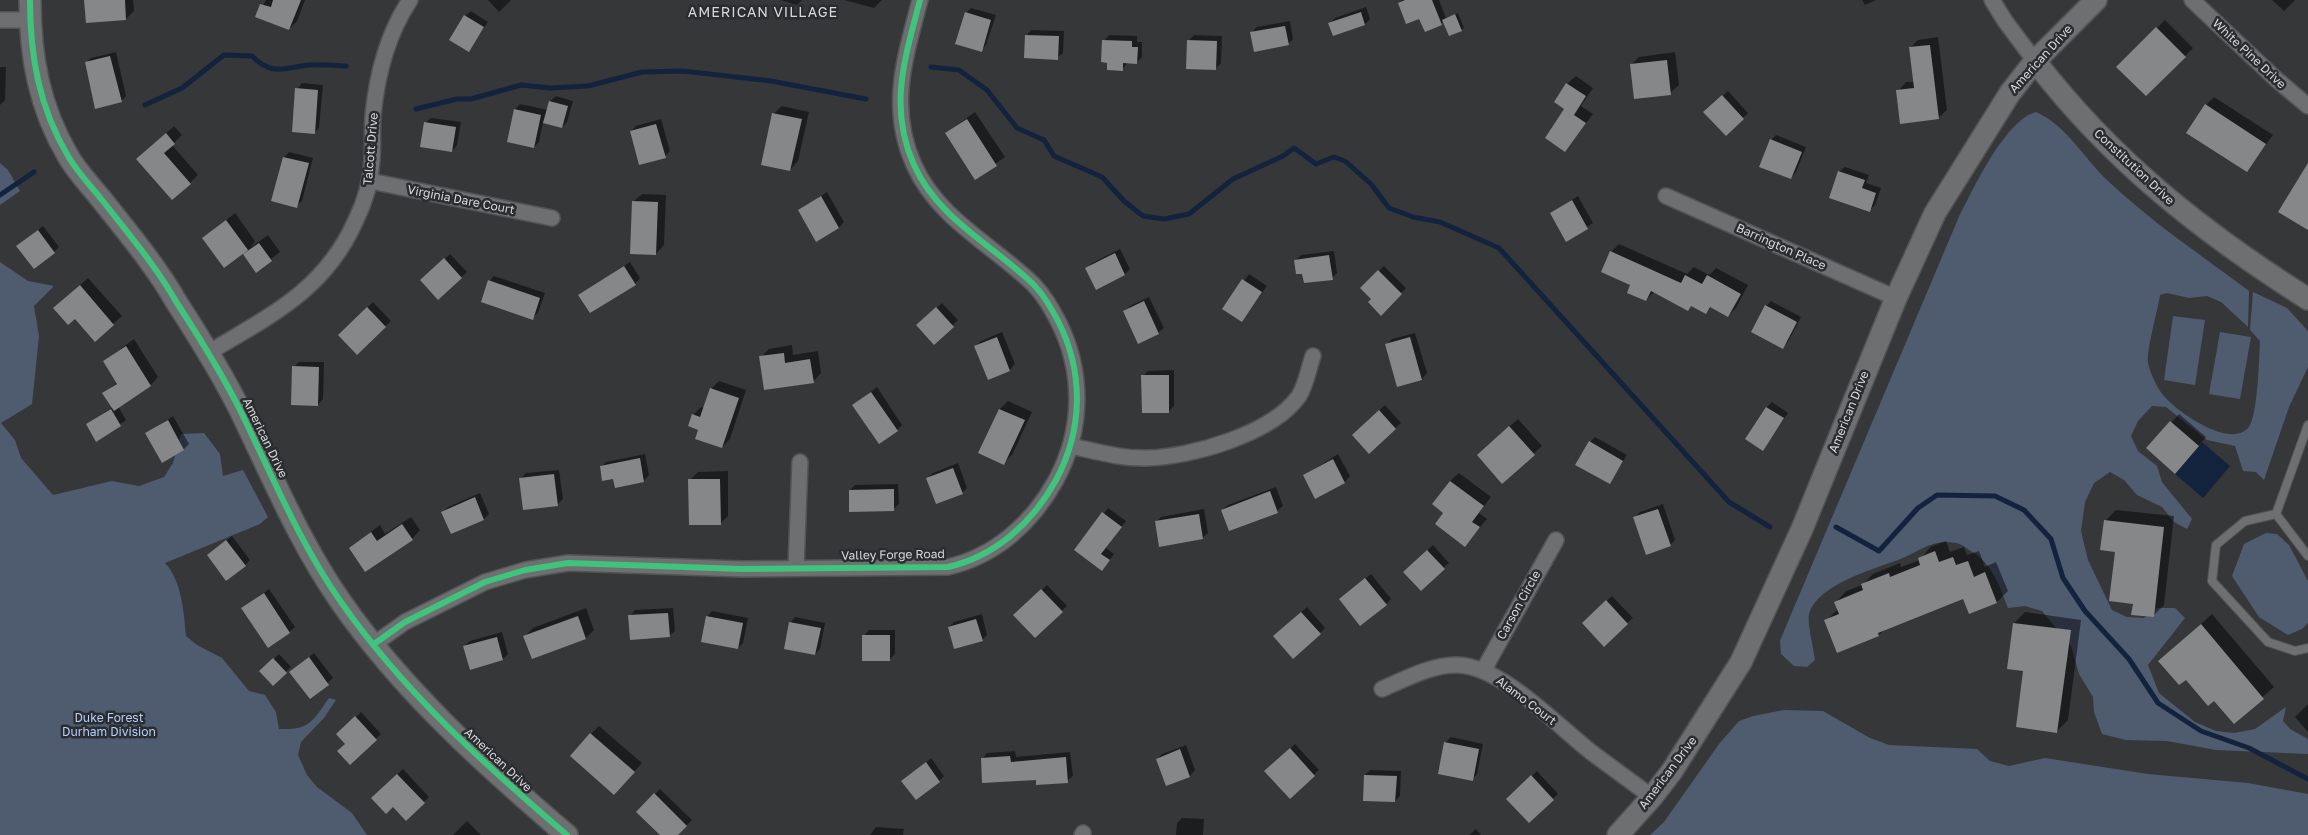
<!DOCTYPE html>
<style>
body{margin:0}
canvas{display:block;background:#353739}
</style>
<canvas width="2308" height="835"></canvas>
<script>
const ctx = document.querySelector('canvas').getContext('2d');
ctx.lineJoin = 'round';
function fill(path, color) {
  ctx.fillStyle = color;
  ctx.fill(path, 'evenodd');
}
function stroke(path, color, width, dash) {
  ctx.strokeStyle = color;
  ctx.lineWidth = width;
  ctx.lineCap = dash ? 'butt' : 'round';
  ctx.setLineDash(dash || []);
  ctx.stroke(path);
}
function write(font, color, halo, rows, align = 'center') {
  ctx.font = font + ' "Golos Text",sans-serif';
  ctx.lineWidth = 5;
  ctx.setLineDash([]);
  ctx.textBaseline = 'middle';
  ctx.strokeStyle = halo;
  ctx.fillStyle = color;
  for (const [text, x, y, turn = 0] of rows) {
    ctx.save();
    ctx.translate(x, y);
    ctx.rotate((+turn || 0) * Math.PI / 180);
    ctx.textAlign = isNaN(turn) ? turn : align;
    if (halo) ctx.strokeText(text, 0, 0);
    ctx.fillText(text, 0, 0);
    ctx.restore();
  }
}
fill(new Path2D(`
 M2036 112C2066 125 2084 158 2107 180 2150 221 2201 255 2249 291L2248 327 2221 302 2207 296 2189 298 2167 293 2160 295C2158 309 2146 352 2148 363 2150 372 2157 388 2163 395 2176 411 2229 449 2248 428 2258 417 2259 358 2260 341L2250 330 2253 292 2287 308 2308 331V367L2289 407 2264 480 2256 472 2243 471 2235 446 2207 440 2166 407 2152 406 2138 421 2131 436 2138 451 2157 466 2162 482 2192 519 2187 529 2174 522 2162 507 2137 495 2124 480 2110 472 2094 483 2085 502 2081 531 2088 560 2112 610 2127 617 2144 618 2157 608H2175L2185 618 2148 665 2159 693 2195 722 2216 731 2234 733 2255 729 2286 707 2283 721 2290 729 2308 739V754L2216 750 2167 741 2126 740 2102 734 2094 712 2093 697 2079 674 2071 646 2042 611 2025 606 2008 608C1999 585 1992 562 1969 550 1965 547 1960 543 1955 543 1933 538 1917 553 1898 560 1873 569 1817 585 1809 614 1807 624 1814 649 1815 660L1807 667 1794 666 1781 654 1780 641 1787 624 1958 219C1972 191 2005 120 2036 112Z
 M0 163 8 170 20 191 0 205Z
 M0 262 28 281 54 286 34 306 39 336 32 404 1 423 15 440 21 458 53 495 112 481 139 486 164 477 173 463 181 434 204 433 220 454 223 476 243 470 268 517 260 524 165 563C182 581 184 613 186 636L197 645 222 658 249 691 265 695 276 712 279 729C310 730 312 722 329 698L336 700 324 718 301 742 298 755 307 775 317 787 352 813 367 835H0Z
 M2173 316 2205 320 2195 385 2164 380Z
 M2220 332 2251 337 2240 399 2209 394Z
 M2266 533 2277 534 2289 545 2308 581V623L2302 629 2288 635 2259 617 2232 576 2244 544Z
 M1784 710 1823 711 1870 738 1889 745 1977 749 1990 761 2009 766 2045 758 2148 774 2248 783 2308 794V835H1650L1664 822 1719 744 1739 721 1753 716Z`), '#4f5b6f');
fill(new Path2D(`
 M2202 442 2230 466 2203 498 2175 474Z`), '#13233d');
fill(new Path2D(`
 M85 0H133L134 11 126 19Z
 M266 0H305L297 21 289 29 257 16Z
 M488 0H511L499 12Z
 M780 0H802L797 5Z
 M844 0H882L874 8Z
 M1402 0H1439L1446 18 1458 13 1464 28 1461 30 1444 21 1441 24 1420 17 1399 3Z
 M1862 0H1876L1865 5Z
 M2272 0H2295L2284 11Z
 M1366 7 1370 19 1365 24 1333 34 1330 23 1335 18Z
 M971 8 996 15 986 45 981 50 966 13Z
 M471 11 488 22 468 51 465 16Z
 M2165 20 2193 48 2146 95 2118 67Z
 M1290 21 1293 39 1288 44 1252 32 1257 27Z
 M1031 30 1064 31 1063 53 1057 58 1026 36Z
 M1109 35 1137 36V42H1142V57L1137 62H1128L1122 70 1104 41Z
 M1194 35 1222 36 1221 63 1215 69 1188 41Z
 M1938 37 1947 110 1938 118 1898 91 1906 82H1914L1910 48 1918 40Z
 M116 52 126 96 121 101 86 63 91 58Z
 M1675 52 1679 85 1670 93 1631 65 1639 57Z
 M0 67H6L5 100 0 105Z
 M1576 76 1593 88 1581 106 1593 114 1565 151 1567 84Z
 M302 83 323 85 319 128 314 133 297 89Z
 M1728 91 1748 113 1726 135 1705 112Z
 M556 96 573 101 567 122 562 127 543 122 539 142 534 147 508 141 515 109 520 104 548 110 550 101Z
 M2214 97 2273 135 2247 170 2206 105Z
 M782 106 809 112 798 161 790 170 773 114Z
 M975 112 1005 157 976 178 946 133Z
 M431 118 461 122 457 145 452 151 425 123Z
 M661 119 670 151 665 156 631 131 636 126Z
 M174 126 182 135 172 145 198 175 190 183 146 151Z
 M1776 135 1806 147 1796 172 1791 178 1771 140Z
 M289 152 313 158 302 201 296 206 284 157Z
 M1845 167 1869 175 1866 183 1881 188 1875 205 1869 211 1839 172Z
 M827 192 844 222 839 228 800 210Z
 M642 194 666 195 664 245 656 254 633 202Z
 M1578 196 1593 223 1566 240 1551 213Z
 M235 213 255 241 251 247 268 235 280 252 256 271 248 249 224 266 204 238Z
 M43 226 59 247 54 252 18 246Z
 M1619 244 1687 274 1694 267 1709 275 1716 268 1748 285 1736 308 1728 316 1711 307 1706 312 1655 291 1646 300 1632 284 1611 252Z
 M1120 249 1130 269 1125 274 1096 288 1087 268 1092 263Z
 M1334 251 1337 273 1332 278 1304 272 1296 260 1301 255Z
 M450 254 467 272 438 298 422 280Z
 M630 262 640 278 635 284 580 295Z
 M1384 266 1406 288 1381 314 1373 299 1361 288Z
 M1249 274 1267 286 1242 321 1224 308Z
 M494 276 545 293 538 313 532 318 489 281Z
 M88 278 122 316 95 340 63 300Z
 M1149 297 1164 328 1158 333 1125 311 1130 306Z
 M1771 301 1801 317 1788 342 1783 347 1766 306Z
 M373 302 391 321 357 353 340 335Z
 M942 303 958 320 934 343 918 325Z
 M1002 332 1015 364 1010 370 989 378 976 346 981 341Z
 M1415 333 1427 373 1422 379 1386 345 1392 339Z
 M134 339 158 377 150 386 118 406 126 420 97 440 87 424 113 407 104 393 118 382 104 361Z
 M792 345 793 355 818 351 821 373 813 382 761 357 769 349Z
 M299 362H324L323 399 318 405 294 367Z
 M1174 370V406L1169 411 1143 376 1148 371Z
 M719 381 746 390 730 439 722 447 699 429 693 415 701 407 705 408 711 389Z
 M877 387 902 425 897 430 854 405Z
 M1008 401 1032 412 1012 455 1003 463 980 452 1000 409Z
 M1772 402 1788 413 1763 449 1767 407Z
 M1385 405 1401 423 1369 452 1353 435Z
 M2179 414 2206 437 2183 464 2148 448Z
 M173 416 189 444 184 449 147 433Z
 M1518 419 1542 446 1503 482 1486 447Z
 M1595 437 1627 455 1610 483 1590 442Z
 M645 454 649 475 644 481 614 478 601 467 606 462Z
 M1338 454 1350 476 1345 482 1316 497 1305 475Z
 M958 463 967 488 962 493 927 478 933 473Z
 M559 470 563 499 557 505 520 479 526 473Z
 M728 471V516L720 524 690 480 698 472Z
 M1459 473 1491 497 1479 513 1487 519 1465 545 1444 513 1450 481Z
 M898 484 899 504 893 509 850 490 855 485Z
 M1276 487 1283 506 1277 511 1222 510 1228 505Z
 M480 493 489 514 484 519 451 533 443 512 448 507Z
 M1663 504 1675 540 1670 545 1634 518 1640 512Z
 M1108 508 1126 521 1106 548 1114 554 1107 564 1076 550Z
 M1204 509 1208 533 1202 538 1156 522 1161 517Z
 M2116 510 2174 516 2164 605 2153 616 2134 603 2105 521Z
 M411 517 420 530 412 539 350 548 380 525 385 534Z
 M232 536 250 560 245 565 208 555Z
 M1946 541 1950 552 1964 547 1967 555 1979 551 1985 567 1996 562 2008 591 1997 602 1969 613 1963 598 1885 629 1879 635 1838 651 1826 621 1838 609 1836 602 1846 591 1862 585 1873 574 1900 563 1901 567 1920 560 1930 547Z
 M1433 545 1449 563 1421 589 1405 572Z
 M1371 574 1391 599 1386 604 1340 599Z
 M1047 585 1067 606 1035 637 1015 615Z
 M269 589 295 627 289 632 243 608Z
 M1612 596 1633 618 1627 623 1589 617Z
 M1307 607 1325 628 1320 633 1280 631Z
 M586 608 594 630 586 638 532 657 525 636 533 628Z
 M673 608 675 631 669 636 630 616 635 610Z
 M712 611 748 618 743 643 738 648 707 617Z
 M2025 612 2081 620 2068 720 2057 731 2025 670 2014 623Z
 M982 614 987 635 982 640 949 627 954 622Z
 M2212 614 2274 687 2234 722 2215 699 2160 661Z
 M795 617 825 623 820 649 815 654 790 623Z
 M869 630H895V654L889 660 864 636Z
 M502 632 508 654 503 659 464 646 470 641Z
 M314 653 333 678 310 698 291 672Z
 M279 654 291 667 273 684 261 672Z
 M2308 704V732L2295 717Z
 M361 712 381 734 350 763 347 744 338 734Z
 M599 726 642 763 623 785 591 734Z
 M1451 737 1483 744 1477 774 1472 780 1445 743Z
 M1295 744 1319 770 1290 797 1266 771Z
 M1186 745 1195 770 1190 776 1167 784 1157 759 1162 754Z
 M1015 751 1016 757 1070 752 1073 776 1067 781 982 759 987 753Z
 M931 758 944 776 939 781H903Z
 M403 769 429 797 406 819 394 805 373 798Z
 M1370 770 1401 771 1400 796 1395 801 1365 775Z
 M1537 771 1558 794 1529 821 1508 799Z
 M660 789 692 820 677 835H661L637 812Z
 M1182 818 1204 819 1203 835H1176L1177 823Z
 M467 821 481 835H453Z
 M876 827 904 829 903 835H870Z
 M1476 829 1481 835H1469Z`), '#0007');
stroke(new Path2D(`
 M931 67 959 70 987 90 1017 128 1044 140 1054 156 1102 177 1124 201 1143 216 1164 219 1189 214 1233 179 1283 156 1294 148 1316 164 1334 157 1345 161 1371 184 1389 208 1413 217 1440 222 1499 248 1729 502 1770 527
 M145 105 182 88 224 55 252 56C272 77 286 67 310 65 322 64 334 66 346 66
 M416 109 457 99H471L521 85 550 88 588 86 642 72 683 71 771 81 866 99
 M0 195 34 172
 M1836 527 1879 551 1918 508 1937 495 1995 496 2024 510 2051 539 2063 578 2085 611 2129 659 2158 703 2201 731 2249 748 2308 779`), '#13233d', 5);
fill(new Path2D(`
 M84 0H125L126 20 86 23Z
 M273 0H301L289 30 255 17 260 4 271 7Z
 M1405 0H1432L1442 25 1425 32 1419 19 1406 24 1398 3Z
 M965 12 991 20 982 52 955 44Z
 M1361 12 1365 25 1333 36 1328 23Z
 M1455 14 1462 31 1449 36 1442 20Z
 M464 15 484 27 469 52 449 40Z
 M1285 26 1289 45 1254 52 1250 32Z
 M2156 27 2186 57 2146 96 2116 67Z
 M1025 35 1059 36 1058 60 1024 58Z
 M1102 40 1132 41V47H1138L1137 64 1123 63V71L1107 70V63L1101 62Z
 M1187 40 1217 41 1216 70 1186 69Z
 M1930 45 1939 119 1900 124 1896 90 1914 88 1909 47Z
 M110 56 122 102 95 109 85 62Z
 M1667 60 1671 95 1634 99 1630 64Z
 M1566 83 1586 96 1574 115 1586 123 1565 152 1545 138 1564 109 1554 102Z
 M295 88 318 90 315 134 292 132Z
 M1722 95 1744 119 1726 136 1703 112Z
 M549 101 568 106 562 128 543 123Z
 M2205 104 2266 144 2247 172 2186 133Z
 M514 109 541 115 534 148 507 142Z
 M772 113 802 119 790 171 761 165Z
 M967 119 997 166 975 180 945 133Z
 M424 122 456 127 452 152 420 147Z
 M656 124 666 158 639 165 630 131Z
 M166 133 175 144 164 153 191 184 172 200 136 159Z
 M1770 139 1802 152 1791 179 1759 167Z
 M283 157 309 163 297 208 271 201Z
 M2308 163V230L2278 212Z
 M1838 171 1865 180 1862 188 1876 193 1870 212 1829 198Z
 M821 196 839 228 816 242 798 210Z
 M1572 200 1588 229 1566 242 1550 213Z
 M632 201 658 202 656 255 630 254Z
 M226 220 248 250 224 268 202 238Z
 M38 230 55 253 34 269 16 246Z
 M259 243 272 261 256 273 243 254Z
 M1610 251 1681 283 1685 275 1702 284 1707 275 1741 294 1728 317 1710 307 1706 314 1691 306 1688 311 1651 291 1646 301 1627 293 1630 285 1601 272Z
 M1115 253 1125 275 1096 290 1085 268Z
 M1329 255 1333 280 1304 283 1302 274H1296L1294 260Z
 M444 258 462 278 438 300 420 280Z
 M624 266 636 285 590 313 578 295Z
 M1378 270 1402 294 1381 316 1368 302 1371 299 1360 288Z
 M1242 279 1262 292 1242 322 1222 309Z
 M488 280 540 298 533 320 481 302Z
 M80 285 114 325 95 342 75 319 68 325 53 308Z
 M1144 301 1159 334 1138 344 1123 311Z
 M1765 305 1797 322 1783 349 1751 332Z
 M367 307 386 327 357 355 338 335Z
 M936 307 954 327 934 345 916 325Z
 M997 337 1010 371 988 380 974 346Z
 M1410 337 1422 380 1397 387 1385 344Z
 M126 346 151 386 114 411 102 393 117 384 103 361Z
 M784 353 785 363 810 359 814 383 764 390 759 356Z
 M292 366 319 367 318 406 291 405Z
 M1141 375H1169V413H1142Z
 M710 388 739 398 722 448 695 439 698 430 688 426 692 414 700 417Z
 M871 392 898 431 879 444 852 405Z
 M1766 407 1784 418 1763 451 1745 439Z
 M111 409 121 426 96 442 86 424Z
 M999 409 1025 420 1004 465 978 453Z
 M1379 410 1396 429 1369 454 1352 435Z
 M168 420 184 450 162 463 145 433Z
 M2170 421 2199 446 2175 474 2146 448Z
 M1509 426 1535 455 1502 484 1477 455Z
 M1589 441 1623 461 1610 484 1575 465Z
 M640 458 644 482 615 488 613 479 602 481 600 466Z
 M1333 459 1345 483 1315 499 1303 475Z
 M953 468 963 494 936 504 926 478Z
 M554 474 558 506 523 510 519 478Z
 M688 479H720L721 525H689Z
 M1450 481 1484 506 1472 522 1480 527 1465 547 1435 524 1443 513 1432 504Z
 M894 489V511L849 512V490Z
 M1270 491 1278 513 1229 531 1221 510Z
 M475 497 484 520 451 534 441 512Z
 M1658 509 1671 546 1646 555 1633 517Z
 M1102 512 1122 527 1101 554 1110 560 1102 571 1074 550Z
 M1199 514 1203 539 1159 547 1155 521Z
 M2104 520 2164 527 2154 617 2131 615 2133 604 2109 601 2115 552 2100 550Z
 M402 524 413 540 365 572 349 548 371 532 377 541Z
 M226 540 246 566 226 581 207 555Z
 M1427 550 1445 569 1421 591 1403 572Z
 M1935 551 1939 562 1953 557 1956 565 1968 561 1974 577 1985 572 1997 603 1969 614 1963 599 1878 633 1879 636 1837 653 1824 620 1839 614 1834 602 1863 590 1861 584 1889 573 1890 577 1920 565 1918 558Z
 M1365 578 1387 605 1360 626 1339 599Z
 M1041 589 1063 612 1035 638 1013 615Z
 M264 593 290 633 268 648 241 608Z
 M1606 600 1628 624 1604 647 1582 623Z
 M1301 612 1321 634 1293 659 1273 636Z
 M668 613 670 637 630 640 628 615Z
 M578 616 586 639 532 659 523 636Z
 M706 616 743 623 738 649 701 642Z
 M976 619 983 641 954 649 948 627Z
 M789 622 821 628 815 655 784 649Z
 M2013 623 2071 630 2057 733 2016 727 2023 671 2007 669Z
 M2201 624 2264 699 2234 724 2214 701 2208 706 2186 680 2179 685 2158 661Z
 M862 635H890V661H862Z
 M497 637 503 660 470 670 463 646Z
 M309 657 329 685 310 699 289 672Z
 M273 658 287 673 273 686 259 671Z
 M355 716 377 740 350 765 337 751 345 744 336 734Z
 M590 733 635 772 614 795 570 756Z
 M1444 742 1479 749 1473 781 1438 774Z
 M1290 748 1315 776 1290 799 1264 771Z
 M1180 749 1190 777 1166 786 1156 759Z
 M1010 756 1011 762 1066 757 1068 783 1036 785V780L982 783 981 758Z
 M926 762 940 782 916 800 901 781Z
 M397 774 425 803 406 821 393 807 386 814 371 798Z
 M1364 775 1397 776 1395 802 1363 801Z
 M1531 775 1554 800 1529 823 1506 799Z
 M654 793 687 826 678 835H660L636 812Z`), '#868789');
const lane = new Path2D(`
 M2276 514 2245 521 2216 545 2212 581 2268 642 2295 651 2308 648
 M2276 514 2308 425
 M2276 514 2308 556`);
const street = new Path2D(`
 M1992 0 2005 21 2035 61
 M2192 0 2277 80 2308 106
 M0 20H30
 M370 181 552 218
 M1666 196 1896 298
 M208 353C269 316 324 291 355 222 365 202 371 182 372 160 373 145 372 130 373 115 377 75 388 33 410 0
 M1071 446C1095 451 1121 459 1147 458 1191 457 1272 434 1299 396 1306 385 1309 367 1313 356
 M796 568 800 462
 M374 644 405 622 485 582 525 570 568 563 742 569 948 567C996 556 1033 522 1056 480 1083 430 1084 372 1058 321 1051 308 1044 295 1033 284 993 245 938 219 914 165 888 107 905 58 920 0
 M1483 671 1556 540
 M1382 689C1405 679 1433 664 1458 665 1501 666 1558 726 1591 752 1611 767 1632 782 1652 797
 M1082 835 1083 833`);
const secondary = new Path2D(`
 M30 0C30 56 39 107 68 156 77 172 91 186 102 200 128 233 156 266 177 303 199 337 221 372 239 408 271 473 299 542 341 602 403 691 485 765 567 835
 M2035 61C2112 161 2202 232 2308 299
 M1618 835 1652 797 1672 771 1741 662 1802 529 1896 298 1935 213 2010 93 2035 61 2096 0`);
stroke(lane, '#525355', 10);
stroke(street, '#525355', 18);
stroke(secondary, '#525355', 24);
stroke(lane, '#6e6f71', 8);
stroke(street, '#6e6f71', 15);
stroke(secondary, '#6e6f71', 21);
stroke(new Path2D(`
 M30 0C30 56 39 107 68 156 77 172 91 186 102 200 128 233 156 266 177 303 199 337 221 372 239 408 271 473 299 542 341 602 403 691 485 765 567 835
 M374 644 405 622 485 582 525 570 568 563 742 569 948 567C996 556 1033 522 1056 480 1083 430 1084 372 1058 321 1051 308 1044 295 1033 284 993 245 938 219 914 165 888 107 905 58 920 0`), '#40c37c', 6);
write('12px', '#d7d8da', '#2a2c30', [
 ["White Pine Drive",2249,54,43],
 ["American Drive",2041,59,-48],
 ["Talcott Drive",371,149,-85],
 ["Constitution Drive",2134,167,43],
 ["Virginia Dare Court",461,200,11],
 ["Barrington Place",1781,247,24],
 ["American Drive",1849,412,-68],
 ["American Drive",265,438,64],
 ["Valley Forge Road",893,555,-1],
 ["Carson Circle",1519,605,-61],
 ["Alamo Court",1526,701,37],
 ["American Drive",498,760,43],
 ["American Drive",1668,773,-53]
]);
write('12px', '#b4d0fd', '#2a2c30', [
 ["Duke Forest",109,718],
 ["Durham Division",109,732]
]);
ctx.letterSpacing = '1px';
write('14px', '#d7d8da', '#2a2c30', [
 ["AMERICAN VILLAGE",763,13]
]);
ctx.letterSpacing = '0px';
</script>
